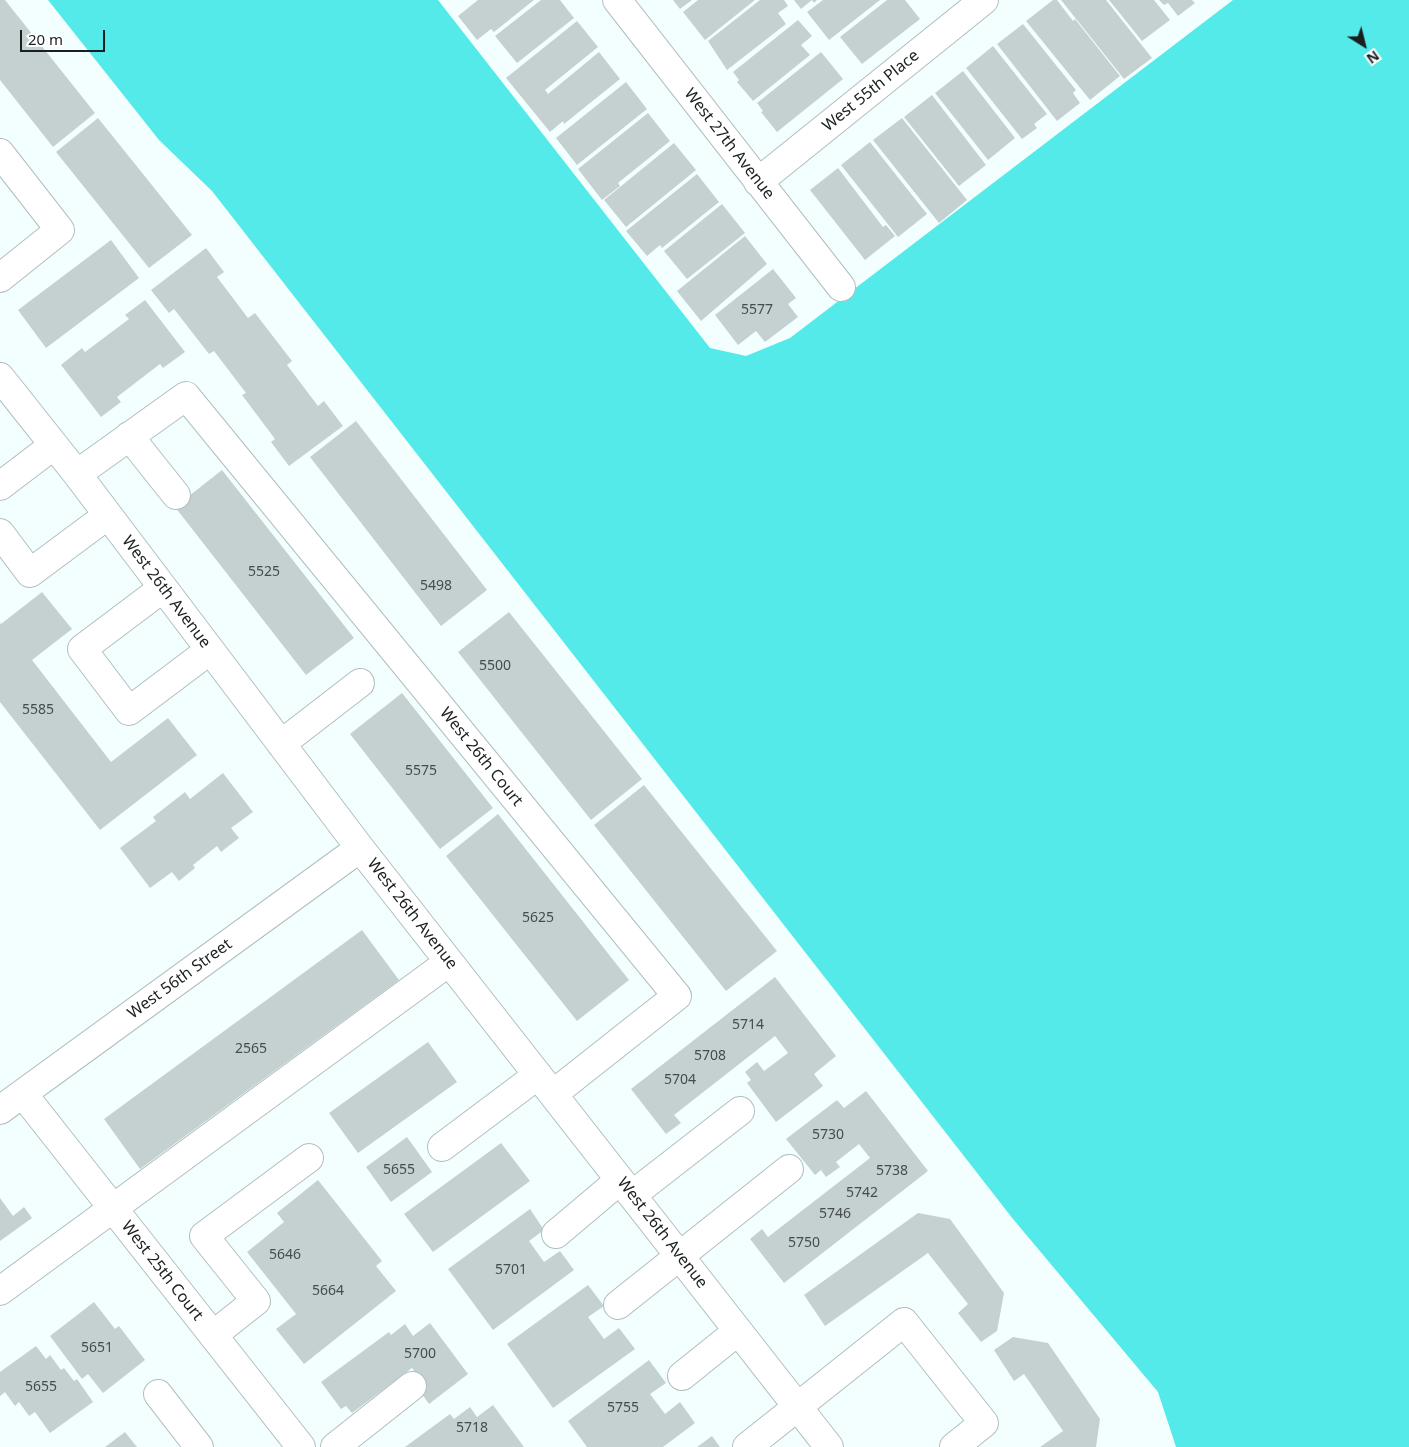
<!DOCTYPE html>
<style>
body{margin:0}
#map{position:relative;width:1409px;height:1447px;overflow:hidden;background:#f2fffe;font-family:"Noto Sans",sans-serif}
canvas{display:block}
.north{position:absolute;left:1339px;top:20px;width:50px;height:50px;-webkit-text-stroke:4px #fff;paint-order:stroke;rotate:144deg;font-size:14px;font-weight:700;line-height:20px;text-align:center;color:#1b1f1f}
.north::after{content:'';display:block;margin:auto;width:18px;height:22px;background:#1b1f1f;clip-path:polygon(50% 0,100% 100%,50% 72%,0 100%)}
.scale{position:absolute;left:20px;top:30px;width:85px;height:22px;box-sizing:border-box;border:2px solid #1b1f1f;border-top:0;padding-left:6px;font-size:15px;line-height:18px;white-space:nowrap;color:#1b1f1f;-webkit-text-stroke:4px #fff;paint-order:stroke}
</style>
<div id="map">
<canvas width="1409" height="1447"></canvas>
<div class="north">N</div>
<div class="scale">20 m</div>
</div>
<script>
const ctx = document.querySelector('canvas').getContext('2d');
ctx.lineJoin = 'round';
function fill(path, color) {
  ctx.fillStyle = color;
  ctx.fill(path, 'evenodd');
}
function stroke(path, color, width, dash) {
  ctx.strokeStyle = color;
  ctx.lineWidth = width;
  ctx.lineCap = dash ? 'butt' : 'round';
  ctx.setLineDash(dash || []);
  ctx.stroke(path);
}
function write(font, color, halo, rows, align = 'center') {
  ctx.font = font + ' "Noto Sans",sans-serif';
  ctx.lineWidth = 5;
  ctx.setLineDash([]);
  ctx.textBaseline = 'middle';
  ctx.strokeStyle = halo;
  ctx.fillStyle = color;
  for (const [text, x, y, turn = 0] of rows) {
    ctx.save();
    ctx.translate(x, y);
    ctx.rotate((+turn || 0) * Math.PI / 180);
    ctx.textAlign = isNaN(turn) ? turn : align;
    if (halo) ctx.strokeText(text, 0, 0);
    ctx.fillText(text, 0, 0);
    ctx.restore();
  }
}
fill(new Path2D(`
 M48 0H438L710 348 746 356 790 338 1233 0H1409V1447H1176L1158 1392 1013 1219 212 191 159 140Z`), '#54eaea');
fill(new Path2D(`
 M0 0H5L95 113 53 147 0 80Z
 M478 0H534L494 32 491 29 477 40 458 16Z
 M541 0H560L574 18 517 63 495 36Z
 M673 0H692L680 9Z
 M698 0H755L705 40 683 12Z
 M760 0H784L788 6 778 13 786 24 727 70 708 41Z
 M794 0H817L814 3 812 0 801 9Z
 M823 0H880L829 40 807 12Z
 M887 0H905L920 19 862 64 840 37Z
 M1053 0H1057L1073 21 1075 19 1120 76 1090 100 1026 21Z
 M1061 0H1106L1152 58 1124 79Z
 M1109 0H1154L1170 20 1142 41Z
 M1159 0H1192L1195 3 1178 16 1168 3 1164 5Z
 M798 20 812 36 801 45 810 55 753 101 737 82 739 80 733 72Z
 M577 21 598 47 545 90 548 94 599 52 620 79 564 124 563 121 550 132 506 78Z
 M1023 24 1076 90 1073 93 1080 103 1057 121 997 44Z
 M993 46 1047 114 1034 124 1037 128 1022 139 966 68Z
 M821 52 843 79 777 132 761 112 763 111 757 103Z
 M963 71 1015 138 988 160 935 93Z
 M626 82 647 109 577 165 556 138Z
 M932 95 986 165 959 186 904 117Z
 M648 113 670 141 618 183 620 186 602 200 578 169Z
 M98 118 192 235 149 268 56 152Z
 M902 118 967 200 939 223 873 140Z
 M870 142 927 214 898 237 841 165Z
 M674 143 696 170 626 227 604 200Z
 M838 168 883 227 886 225 895 236 865 260 810 190Z
 M697 174 719 202 662 248 660 245 647 256 626 231Z
 M722 204 745 233 687 279 664 251Z
 M745 236 767 264 701 321 677 291Z
 M111 240 139 278 46 348 18 310Z
 M206 248 224 272 217 277 248 318 255 313 292 361 287 365 318 406 324 401 343 426 289 466 271 442 275 439 242 395 246 393 214 351 209 354 174 309 169 313 151 290Z
 M773 269 796 298 788 304 798 317 765 342 756 331 738 345 715 315Z
 M145 300 185 352 163 368 160 364 117 397 121 402 101 417 61 365 82 348 85 352 129 319 125 315Z
 M356 421 487 590 441 626 310 457Z
 M222 470 354 638 306 675 175 507Z
 M42 592 72 629 32 660 111 762 168 718 197 755 100 830 0 702V623L1 624Z
 M509 612 642 779 591 820 458 652Z
 M402 693 493 808 440 849 350 734Z
 M223 773 253 812 231 828 239 838 221 852 217 846 193 865 195 868 179 881 172 872 150 888 120 848 156 821 153 817 185 792 190 799Z
 M644 785 777 951 726 991 594 825Z
 M498 814 629 980 577 1021 446 856Z
 M362 930 399 980 140 1169 104 1119Z
 M775 977 836 1056 814 1074 823 1086 776 1122 747 1083 751 1080 745 1072 757 1062 764 1071 788 1053 775 1036 674 1115 681 1123 666 1134 631 1089Z
 M428 1042 457 1082 358 1153 329 1113Z
 M866 1091 928 1171 784 1283 750 1239 762 1229 768 1237 870 1158 859 1144 836 1162 840 1167 826 1177 821 1170 815 1175 786 1139 837 1100 844 1108Z
 M407 1137 432 1172 391 1202 366 1167Z
 M501 1143 530 1181 433 1252 404 1214Z
 M318 1180 382 1261 376 1266 396 1291 304 1364 276 1329 296 1314 247 1252 284 1222 277 1213Z
 M0 1198 13 1216 24 1207 32 1218 0 1241Z
 M530 1209 544 1230 529 1241 544 1262 560 1251 574 1270 493 1330 448 1269Z
 M918 1213 950 1219 1004 1293 997 1331 981 1342 958 1313 968 1304 928 1253 825 1326 804 1295Z
 M588 1285 604 1306 588 1317 604 1339 619 1328 635 1349 553 1408 507 1344Z
 M94 1302 115 1329 119 1326 145 1360 103 1393 88 1374 82 1379 50 1336Z
 M430 1323 468 1374 429 1404 417 1387 423 1382 412 1368 352 1413 346 1406 341 1409 321 1382 389 1332 391 1335 405 1324 413 1336Z
 M1013 1337 1048 1343 1100 1419 1096 1447H1040L1063 1431 1024 1374 1014 1381 994 1350Z
 M36 1346 46 1359 50 1355 61 1370 64 1368 74 1381 77 1379 93 1402 50 1433 35 1412 29 1416 19 1402 15 1406 5 1392 0 1396V1372Z
 M649 1360 666 1383 650 1394 665 1414 680 1402 695 1423 663 1447H587L568 1421Z
 M493 1405 524 1447H405L450 1414 454 1419 470 1407 477 1417Z
 M125 1432 137 1447H105Z
 M712 1436 720 1447H697Z`), '#c5d1d1');
const minor = new Path2D(`
 M617 0 841 287
 M0 153 60 230 0 278
 M758 182 984 0
 M0 377 77 474 360 848 829 1447
 M129 436 176 495
 M77 474 186 396 677 996 553 1094
 M0 486 54 445
 M0 533 30 573 108 515
 M163 588 82 649 129 711 210 650
 M281 744 360 683
 M23 1094 301 1447
 M0 1110 360 848
 M442 1147 538 1075
 M632 1195 740 1111
 M556 1234 620 1180
 M0 1291 449 962
 M618 1305 789 1169
 M213 1335 256 1301 204 1236 309 1158
 M682 1376 738 1331
 M158 1394 199 1447
 M335 1447 412 1386
 M747 1447 904 1322 984 1423 954 1447`);
stroke(minor, '#b2bebe', 30);
stroke(minor, '#fff', 28);
write('14px', '#464c4c', null, [
 ["5577",757,310],
 ["5525",264,572],
 ["5498",436,586],
 ["5500",495,666],
 ["5585",38,710],
 ["5575",421,771],
 ["5625",538,918],
 ["5714",748,1025],
 ["2565",251,1049],
 ["5708",710,1056],
 ["5704",680,1080],
 ["5730",828,1135],
 ["5655",399,1170],
 ["5738",892,1171],
 ["5742",862,1193],
 ["5746",835,1214],
 ["5750",804,1243],
 ["5646",285,1255],
 ["5701",511,1270],
 ["5664",328,1291],
 ["5651",97,1348],
 ["5700",420,1354],
 ["5655",41,1387],
 ["5755",623,1408],
 ["5718",472,1428]
]);
write('16px', '#1b1f1f', '#fff', [
 ["West 55th Place",871,91,-39],
 ["West 27th Avenue",729,144,52],
 ["West 26th Avenue",166,592,53],
 ["West 26th Court",481,757,51],
 ["West 26th Avenue",412,914,52],
 ["West 56th Street",180,979,-36],
 ["West 26th Avenue",662,1233,52],
 ["West 25th Court",162,1271,52]
]);
</script>
